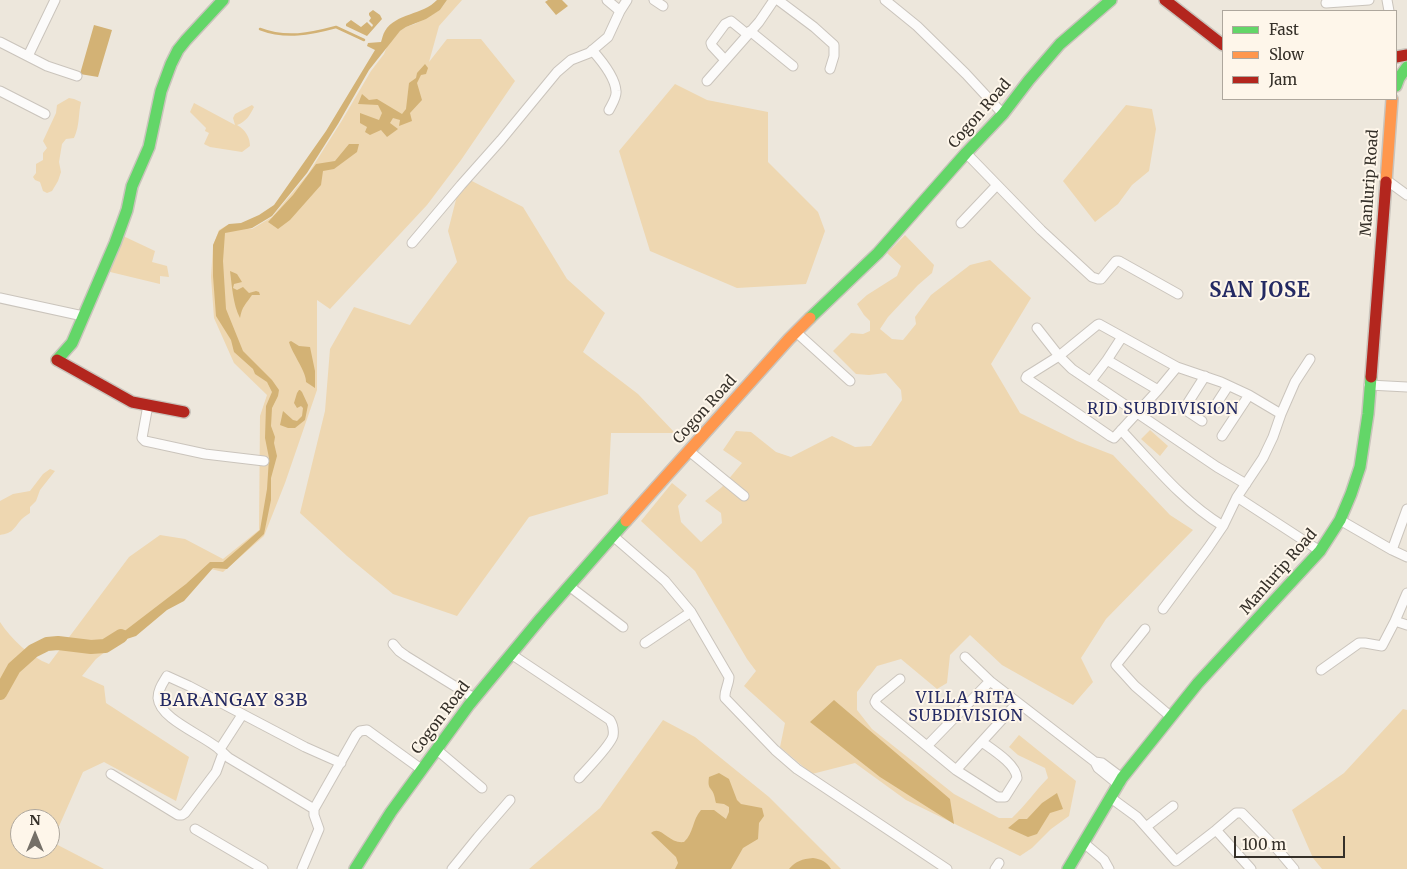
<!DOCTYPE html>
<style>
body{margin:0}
#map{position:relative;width:1407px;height:869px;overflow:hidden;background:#ede7dc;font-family:Merriweather,serif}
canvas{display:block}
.legend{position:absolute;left:1222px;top:10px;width:175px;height:90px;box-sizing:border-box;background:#fef6ea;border:1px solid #aea79d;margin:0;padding:6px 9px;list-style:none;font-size:15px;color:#353029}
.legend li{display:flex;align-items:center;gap:10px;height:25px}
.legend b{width:25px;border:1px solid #aea79d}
.north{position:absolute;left:10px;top:809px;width:50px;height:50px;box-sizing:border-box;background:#fef6ea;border:1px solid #aea79d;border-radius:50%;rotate:0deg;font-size:14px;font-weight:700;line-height:20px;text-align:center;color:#353029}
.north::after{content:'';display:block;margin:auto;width:18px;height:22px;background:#757068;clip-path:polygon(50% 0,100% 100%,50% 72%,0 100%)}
.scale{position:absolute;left:1234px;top:836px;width:111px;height:22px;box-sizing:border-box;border:2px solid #353029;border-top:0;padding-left:6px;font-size:15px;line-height:18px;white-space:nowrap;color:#353029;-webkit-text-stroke:4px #fef6ea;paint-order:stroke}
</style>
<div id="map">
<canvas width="1407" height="869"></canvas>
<ul class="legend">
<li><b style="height:6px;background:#63d668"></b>Fast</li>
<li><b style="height:6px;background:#ff974d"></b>Slow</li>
<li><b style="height:6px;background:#b3261e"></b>Jam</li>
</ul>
<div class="north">N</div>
<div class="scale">100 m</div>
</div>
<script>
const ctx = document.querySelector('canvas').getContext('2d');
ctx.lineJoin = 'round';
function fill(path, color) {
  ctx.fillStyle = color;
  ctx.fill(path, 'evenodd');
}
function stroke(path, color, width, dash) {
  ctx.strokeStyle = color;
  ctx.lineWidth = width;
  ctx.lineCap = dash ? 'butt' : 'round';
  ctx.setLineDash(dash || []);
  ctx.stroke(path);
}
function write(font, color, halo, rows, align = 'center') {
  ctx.font = font + ' Merriweather,serif';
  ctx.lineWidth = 4;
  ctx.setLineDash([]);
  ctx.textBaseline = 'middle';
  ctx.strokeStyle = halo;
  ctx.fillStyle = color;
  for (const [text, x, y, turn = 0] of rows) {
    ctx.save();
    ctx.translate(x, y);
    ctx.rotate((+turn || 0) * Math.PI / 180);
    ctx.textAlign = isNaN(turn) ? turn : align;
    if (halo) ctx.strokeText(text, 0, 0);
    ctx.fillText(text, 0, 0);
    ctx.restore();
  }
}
fill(new Path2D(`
 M447 0H462L439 26 429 62 447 39H481L515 81 461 160 427 205 330 309 317 300V390L285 483 264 536 223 572 211 569 96 659 82 676 104 686 106 703 189 757 176 801 104 762 83 772 52 842 104 869H0V622C12 640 29 656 49 664L129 557 160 535 185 539 223 559 259 530 260 416 267 395 234 363 214 318 211 277 213 246 219 230 229 224 252 229 272 217 308 174 341 122 371 71 384 54 388 44 400 31 406 27 415 24 440 10ZM20 819H50V849H20Z
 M675 84 707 100 768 112V162L818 212 825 231 806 284 737 288 650 251 619 151Z
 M69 98 74 99 81 102C78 115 80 125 74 138L66 139 62 144 59 162 61 172 58 181 52 191 47 193 43 191 40 182 35 180 33 177 36 173V164L43 160V153L47 148 43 141 56 113 57 105Z
 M194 103 235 125 233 118 235 114 252 105 254 107C250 115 246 122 237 125 246 130 250 138 250 146L242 152 210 147 204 144 209 133 205 131 206 128 190 112Z
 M1126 105 1152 109 1156 129 1149 171 1132 185 1118 204 1095 222 1063 181Z
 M462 176 523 207 567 279 605 313 583 352 638 394 675 433H611L608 494 529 517 457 616 393 594 347 556 300 513 325 411 330 349 354 307 410 325 457 262 448 231Z
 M121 235 155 251 152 262 167 266 169 277 160 276V284L106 271Z
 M905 235 934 265 932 273 918 285 888 317 880 329 892 339 903 340 916 324 915 317 931 295 970 265 990 260 1031 298 991 364 1020 413 1077 441 1113 455 1170 515 1193 530 1106 619 1081 658 1093 682 1073 705 1002 665 970 635 950 655 947 683 937 689 901 659 877 666 857 692V710L872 729 954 794 999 818H1012C1025 806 1035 791 1048 778L1045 768 1018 755 1009 747 1019 735 1076 781 1069 816 1051 829 1032 848 1020 856 906 800 855 763 812 774 780 747 785 723 744 686 756 671 747 659 695 571 641 521 672 483 687 495 678 506 681 522 701 542 722 523 721 513 705 501 722 487 742 463 723 450 736 431 751 432 776 452 791 457 832 436 855 447 871 446 902 400 901 390 886 373 869 375 856 374 833 351 851 333 863 334 870 331V321L864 315 857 304 867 295 897 276 901 266 887 253Z
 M1150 430 1168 446 1160 456 1141 439Z
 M50 469 55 471 40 490 36 501 30 507V513C26 516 22 518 20 521 13 530 12 533 0 535V501L13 494 30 491 43 474Z
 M1403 709 1407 710V869H1322L1313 858 1292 810 1344 773Z
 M663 720 695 737 769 797 841 869H529L600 808Z`), '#eed7b1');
fill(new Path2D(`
 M437 0H447L440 10 426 19 406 27 400 31 369 70 338 124 307 173 272 216 252 228 225 233 223 261 226 309 243 351 272 380 279 390 278 396 272 408 271 426 275 437 274 443 277 456 271 478V500L264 534 227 569 213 568 184 601 167 610 136 636 105 646 186 584 210 562H223L260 530 267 489 269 458 265 438 266 406 272 392 267 382 255 374 253 369 234 352 231 340 216 316 213 276V245L219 231 229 224 241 223 259 215 274 205 326 131 375 50 367 46 368 43 381 42C382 39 383 34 385 31 396 13 423 15 437 0Z
 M548 0H562L568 6 556 15 546 3 545 2Z
 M373 10 380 15 382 19 367 36 346 26V24L351 20 361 27 367 22 372 27 373 25 369 21 371 18 369 15V13Z
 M94 25 112 30 98 77 80 74Z
 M425 64 428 68 426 74 421 75 417 83 422 100 410 113 412 121 399 126 400 120 393 118 390 123 398 129 387 137 381 130 370 135 365 132 367 127 360 123V113L379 120 382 113 378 105 358 104 362 94 369 100 377 99 402 114 406 109 409 83 416 78 417 73Z
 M349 144H359L357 152 334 169 323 171 321 185 290 220 278 229 268 222 293 195 316 164 335 161Z
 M230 271 237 274 242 282 234 284 233 288 237 290 243 287 249 293 256 291 259 292 260 295H252C246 304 242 306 240 318 233 305 232 286 230 271Z
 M291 341 299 346 310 347 315 371V388L306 382C307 373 292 353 289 342Z
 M299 390H300L302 392 308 405 305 420 295 428H288L280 425 283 411 293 420 297 421 302 416 303 408 301 406 297 408 294 403 297 393Z
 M834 700 950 799 954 824 880 777 810 722Z
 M719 773 729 779 737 800 741 804 762 808 764 816 759 823 758 839 743 848 731 869H675L678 863 676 857 651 833C661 824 668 844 684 842 694 833 692 820 701 810H714L726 819 729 812V807L724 804 716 803C715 800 715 798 714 795 712 787 707 790 709 777Z
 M1057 793 1063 809 1050 813 1037 834 1028 837 1008 828 1019 819H1027L1042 803Z
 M813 858C821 859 827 862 831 869H789C796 861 802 859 813 858Z`), '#d3b275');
stroke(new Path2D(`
 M260 29C286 39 310 34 336 27L364 40`), '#d3b275', 2.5);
stroke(new Path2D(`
 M0 693 14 668 33 651 47 644 58 643 91 647 105 646 121 636`), '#d3b275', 14);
const street = new Path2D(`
 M607 0 620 11
 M654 0 663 6
 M778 0 814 27 834 45V56L830 69
 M885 0 917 26 966 74 1003 114
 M1387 0 1389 11
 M1326 3 1369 0
 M750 31 793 66
 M0 42 47 66 77 76
 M592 50C601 60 615 77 616 91 617 97 612 104 609 110
 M28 56 55 0
 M725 60 712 46 711 43 725 24 731 21 747 34
 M707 81 759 22 774 0
 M0 91 45 114
 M966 153 1041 230 1092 277 1098 279H1101L1116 261H1119L1178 294
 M1385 179 1407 195
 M961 223 997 185
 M412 243 461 185 501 140 557 72 571 60 589 53 608 37 620 11 627 0
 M0 298 83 316
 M1037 328 1059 356 1072 369 1217 467 1246 484
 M796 332 850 381
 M1107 360 1158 390
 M1177 367 1158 390 1114 438 1110 436 1026 378 1027 376 1059 356 1097 325 1099 324 1177 367 1221 382 1249 395 1281 414
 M1091 381 1107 360 1122 337
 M1369 385 1407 387
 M1217 403 1228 386
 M148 405 142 438 145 441 205 454 264 461
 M1202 421 1184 409 1205 376
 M1121 430C1153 464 1183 502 1223 526
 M1222 436 1249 395
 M689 451 744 496
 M1237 497 1320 551
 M1340 520 1392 550 1407 557
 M613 536 665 581 691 612 729 677C729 684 724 691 725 698L775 750 797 769 947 869
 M1392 550 1407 509
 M569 586 623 627
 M1163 609 1208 548 1223 526 1237 497 1263 458 1273 437 1281 414 1295 382 1310 359
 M1395 621 1407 625
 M1145 629 1116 665 1135 686 1170 716
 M645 643 691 612
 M393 644 399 651 406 656 474 698
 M511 654 610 720C613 725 614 730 613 736 610 746 587 769 579 778
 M965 657 990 681 1095 762 1098 768 1119 785
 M1321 670 1359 643H1365L1382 646 1395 621 1407 593
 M900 679 877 698 875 702 877 705 956 770 998 797H1005L1017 778C1016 764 993 750 982 742
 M927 746 990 681
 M220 749 242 715
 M436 749 482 788
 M1095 762 1102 763 1122 778
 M956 770 1017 703
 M111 774 178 815H182L185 813 216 772 223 753
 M1111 798 1137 817 1176 861 1216 830 1236 813H1242L1278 850 1294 869
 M314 809 229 758C225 755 223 752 220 750 206 736 160 720 158 698 158 689 163 683 167 676L189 686 305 747 341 763
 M1146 827 1173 806
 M195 829 263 869
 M1216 830 1251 869
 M1084 843 1104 860 1109 869
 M302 869 319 829 314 815V809L356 735 360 731 367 730 421 769
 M452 869 478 837 510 800
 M995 869 999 863`);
const fast = new Path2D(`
 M1396 86 1399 78 1407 67
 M810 318 878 253 966 153 1003 114 1029 80 1060 44 1111 0
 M57 360 72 343 115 243 127 210 132 186 149 147 161 91 171 64 178 50 186 40 223 0
 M355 869 391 812 469 705 541 618 626 521
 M1068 869 1122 778 1198 683 1320 551 1340 520 1351 494 1360 467 1368 414 1371 377`);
const slow = new Path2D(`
 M1386 182 1392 99
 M626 521 789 339 810 318`);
const jam = new Path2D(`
 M1165 0 1223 45
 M1396 57 1407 55
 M57 360 132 402 184 412
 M1371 377 1386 182`);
stroke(street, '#cac4bc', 11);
stroke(fast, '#cac4bc', 14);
stroke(slow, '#cac4bc', 14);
stroke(jam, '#cac4bc', 14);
stroke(street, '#fcfbfa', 9);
stroke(fast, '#63d668', 11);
stroke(slow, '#ff974d', 11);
stroke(jam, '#b3261e', 11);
write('15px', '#353029', '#fef6ea', [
 ["Cogon Road",980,114,-49],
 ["Manlurip Road",1370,183,-86],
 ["Cogon Road",705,410,-48],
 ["Manlurip Road",1279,572,-49],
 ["Cogon Road",441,718,-53]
]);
ctx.letterSpacing = '1px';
write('16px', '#242a63', '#fef6ea', [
 ["RJD SUBDIVISION",1163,409],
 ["VILLA RITA",966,698],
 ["SUBDIVISION",966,716]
]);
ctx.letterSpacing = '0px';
ctx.letterSpacing = '1px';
write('18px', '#242a63', '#fef6ea', [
 ["BARANGAY 83B",234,701]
]);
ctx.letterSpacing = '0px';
ctx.letterSpacing = '1px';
write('bold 20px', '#242a63', '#fef6ea', [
 ["SAN JOSE",1260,291]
]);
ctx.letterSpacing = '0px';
</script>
